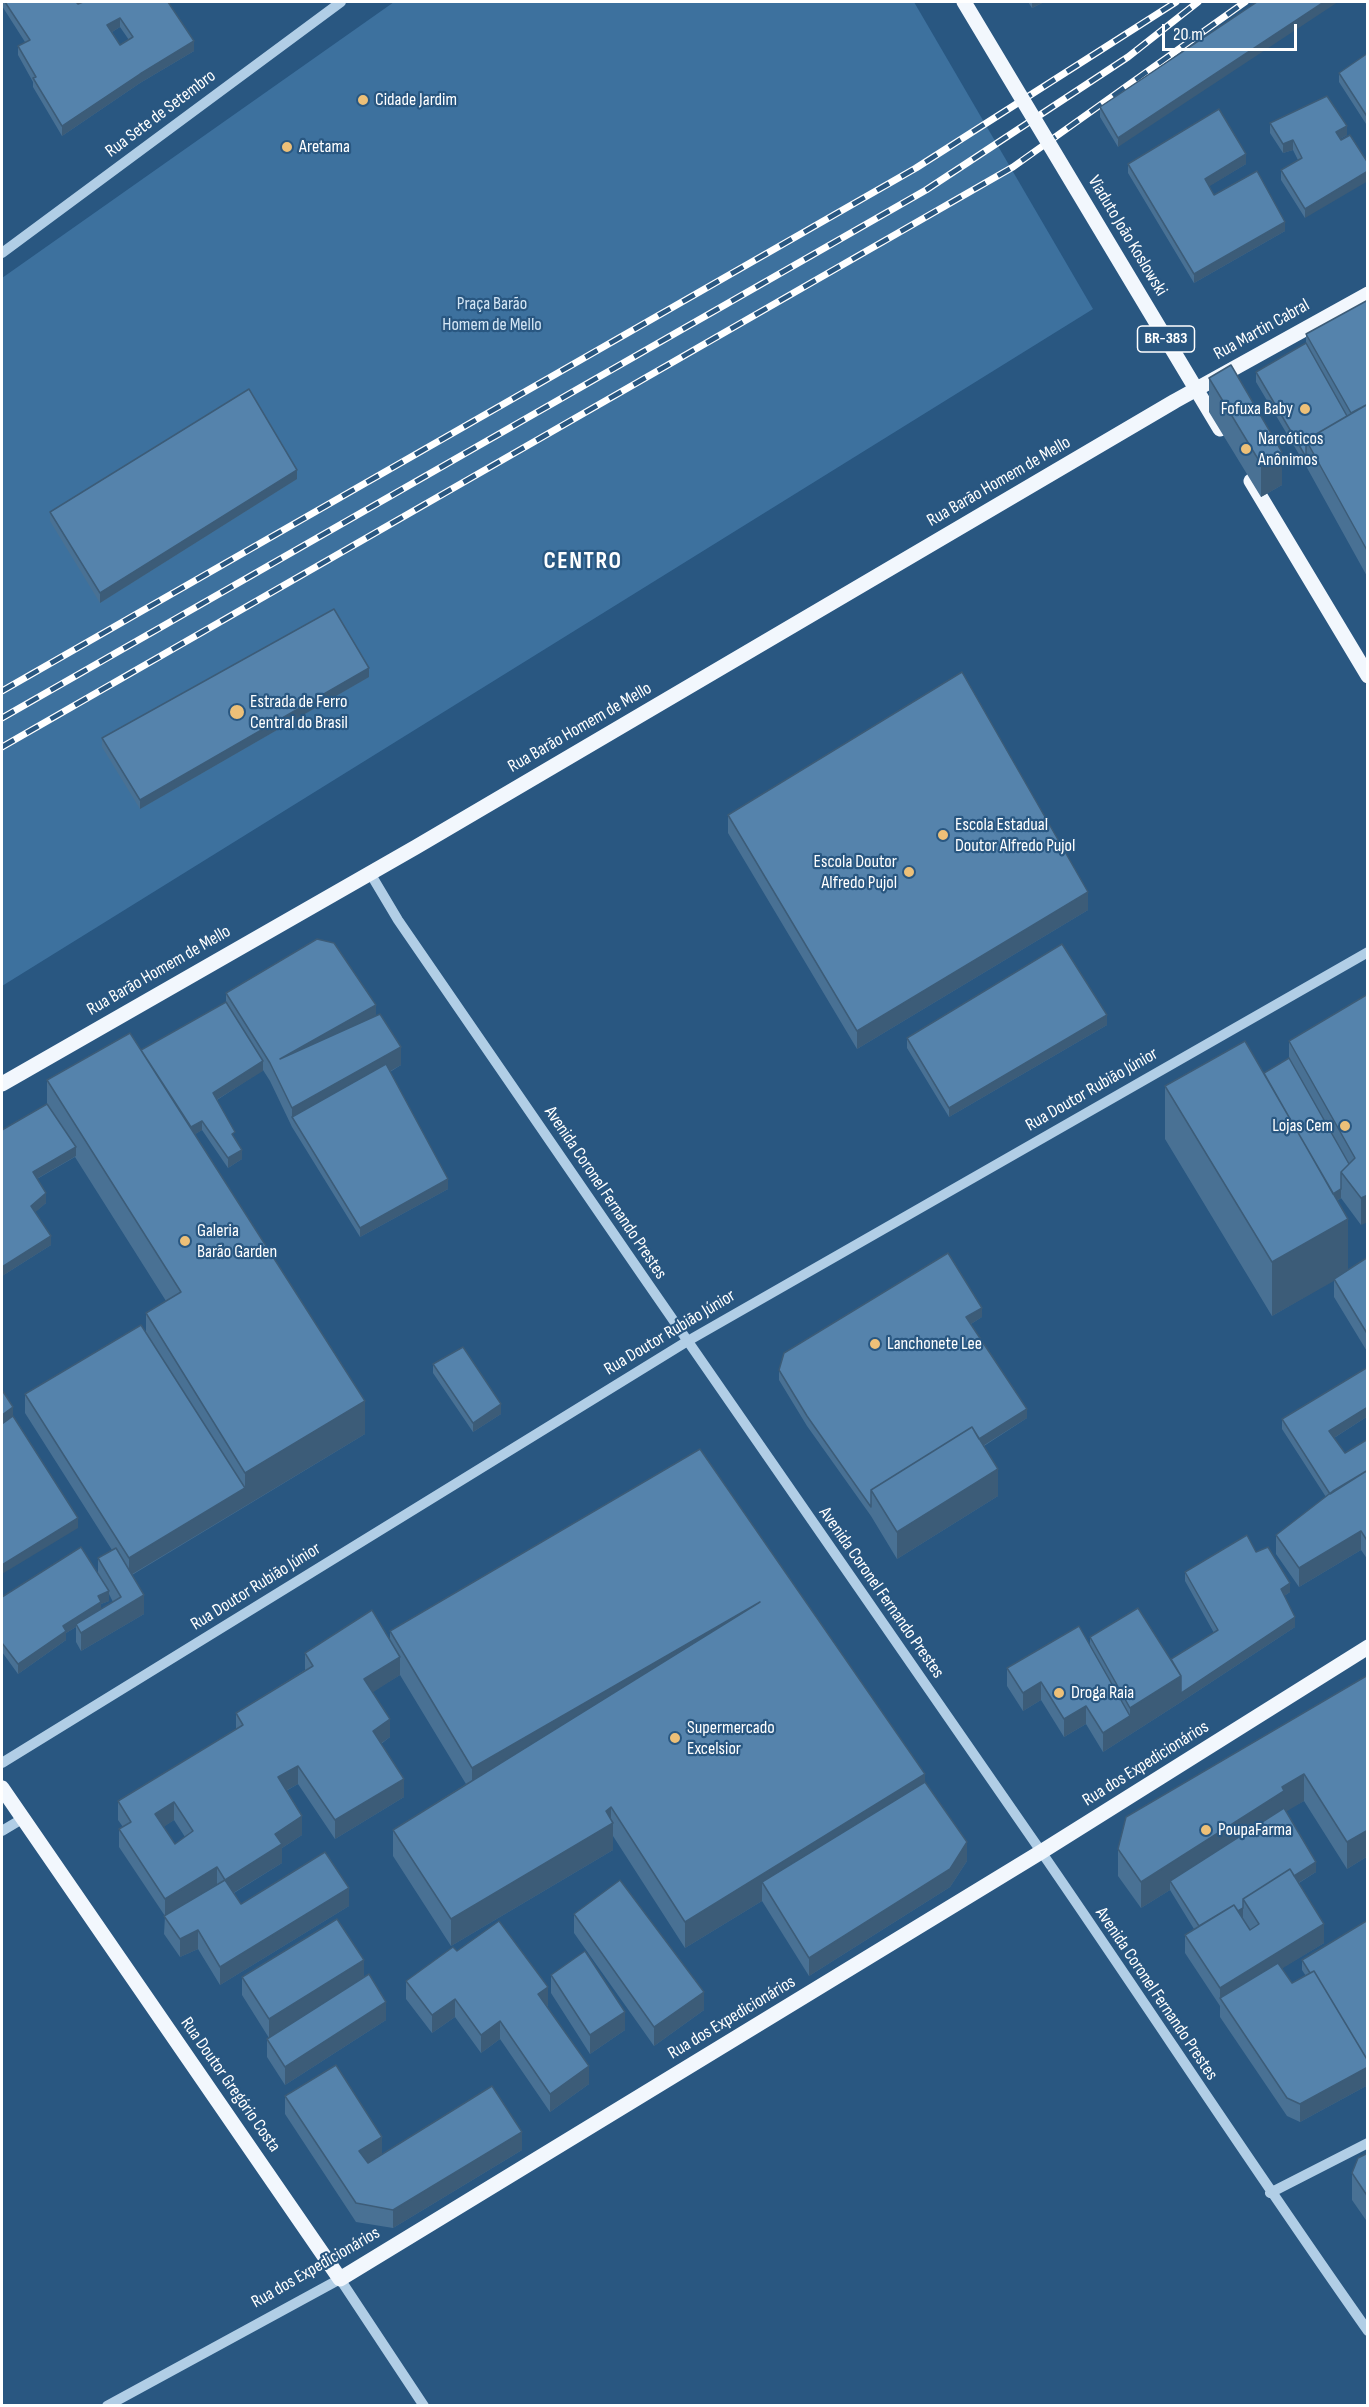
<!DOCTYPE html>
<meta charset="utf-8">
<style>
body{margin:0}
#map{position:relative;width:1369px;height:2407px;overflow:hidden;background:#295781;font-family:"Sofia Sans Condensed",sans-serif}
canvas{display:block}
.frame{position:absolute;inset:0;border:3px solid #fff;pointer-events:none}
.scale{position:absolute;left:1162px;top:24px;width:135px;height:27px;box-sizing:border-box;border:3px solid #fff;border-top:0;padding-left:8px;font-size:18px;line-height:21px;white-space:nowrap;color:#fff;-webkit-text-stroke:4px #295781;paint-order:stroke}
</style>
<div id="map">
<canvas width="1369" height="2407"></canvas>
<div class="frame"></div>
<div class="scale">20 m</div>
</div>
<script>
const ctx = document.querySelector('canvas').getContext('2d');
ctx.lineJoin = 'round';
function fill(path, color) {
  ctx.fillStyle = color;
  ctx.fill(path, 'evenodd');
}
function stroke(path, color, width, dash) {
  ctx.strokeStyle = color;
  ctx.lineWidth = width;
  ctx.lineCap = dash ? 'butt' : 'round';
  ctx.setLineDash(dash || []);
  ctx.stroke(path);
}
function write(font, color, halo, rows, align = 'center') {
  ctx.font = font + ' "Sofia Sans Condensed",sans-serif';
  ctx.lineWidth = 4.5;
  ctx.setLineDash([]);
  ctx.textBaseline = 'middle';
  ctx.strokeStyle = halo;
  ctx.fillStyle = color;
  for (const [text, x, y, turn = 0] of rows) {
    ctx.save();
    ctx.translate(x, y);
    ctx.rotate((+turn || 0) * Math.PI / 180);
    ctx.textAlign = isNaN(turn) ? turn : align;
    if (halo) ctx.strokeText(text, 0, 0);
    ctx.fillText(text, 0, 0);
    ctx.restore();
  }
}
fill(new Path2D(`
 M394 2H914L1093 309 2 986V278Z`), '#3d719e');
stroke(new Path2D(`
 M2 253 341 2
 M370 873 398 920C610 1230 824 1538 1038 1847 1149 2008 1255 2171 1368 2331
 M2 1763 686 1342 1368 952
 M2 1831 22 1819
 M1270 2193 1368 2143
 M107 2406 340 2279 424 2406`), '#b1cee6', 10);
stroke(new Path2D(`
 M2 1084 416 847 1175 401 1368 294
 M2 1788 340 2279 1041 1852 1368 1647`), '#f2f7fd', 15);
const rail = new Path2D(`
 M2 691 916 168 1176 2
 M2 718 926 190 1128 57 1198 2
 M2 747 1013 167 1245 2`);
stroke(rail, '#fff', 7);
stroke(rail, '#295781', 4.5, [14]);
stroke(new Path2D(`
 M964 2 1220 429
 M1251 481 1368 676`), '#f2f7fd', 15);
fill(new Path2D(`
 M2 2H83L194 51 140 83 62 136 33 87V82L18 55V46L25 42 2 6ZM120 27 129 40 120 45 112 32Z
 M1028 2H1044L1032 8Z
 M1257 2 1118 147 1100 117V107Z
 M1368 53V127L1339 82V73Z
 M1270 123 1347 135 1340 139 1305 218 1281 180V170L1298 160 1293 150 1283 153 1270 133Z
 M1128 164H1246L1209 186 1214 195 1285 231 1194 283 1128 173Z
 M1368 300V578L1306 466 1256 382V372L1306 343V334Z
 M1209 378 1282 485 1261 497 1209 412Z
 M297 479 100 603 50 521V512Z
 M369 677 140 809 102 747V738Z
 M728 815 1088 910 857 1049 728 833Z
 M226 993 376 1016 401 1065 390 1072 448 1189 360 1237 292 1127 270 1081 263 1070 217 1100 235 1140 242 1159 228 1168 202 1130 195 1134 365 1434 132 1575 144 1614 81 1651 76 1642V1627L66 1633V1640L18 1674 2 1652V1597L98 1575V1558L112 1550 25 1413V1394L146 1333V1313L166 1301 75 1157 37 1179 46 1203 35 1212 51 1245 2 1276 47 1104V1080L141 1050 226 1002ZM109 1594 113 1602 101 1609V1604L109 1601Z
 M1368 994 1361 1225 1341 1198 1337 1201 1348 1270 1368 1257V1353L1334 1297V1280L1272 1316 1165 1139V1086L1264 1073 1289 1058V1041Z
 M1107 1025 949 1117 907 1048V1038Z
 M982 1317 971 1324 1027 1418 984 1446 998 1496 897 1559 871 1516 807 1426 779 1380V1370Z
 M433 1364 501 1414 473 1432 433 1373Z
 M1368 1367V1416L1334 1438 1345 1453 1368 1439V1560L1361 1550 1299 1587 1276 1554V1535L1326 1497 1282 1429V1419Z
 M1256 1552 1290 1592 1284 1596 1295 1627 1181 1702 1103 1752 1086 1724 1064 1737 1041 1700 1023 1711 1007 1686V1668L1090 1645V1637L1171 1659 1214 1633 1185 1581V1572Z
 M390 1631 925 1782 967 1861 950 1887 809 1976 762 1901 685 1948 613 1836V1850L451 1946 393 1856V1830L466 1784 400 1675 372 1692 390 1737 381 1744 404 1797 335 1839 298 1784 286 1791 302 1835 282 1848V1863L234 1893 241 1904 349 1906 220 1985 198 1949 180 1957 164 1934 165 1916 119 1847V1829L123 1827 118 1820V1801L236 1729V1713L305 1670V1653L390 1639ZM174 1820 185 1837 175 1844 163 1827Z
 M1368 1675V1856L1347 1869 1304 1801 1285 1811 1316 1872 1299 1883 1324 1943 1282 1968 1292 1983 1306 1976 1302 1970V1960L1368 1920V2085L1300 2122 1287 2116 1220 2017V2006L1185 1953V1935L1194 1929 1170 1890 1141 1908 1118 1876V1849Z
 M574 1914 704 2010 654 2046 574 1933Z
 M457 1951 548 2005 547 2006 589 2084 550 2112 500 2039 481 2053 455 2017 432 2033 406 1999V1981Z
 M551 1975 625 2030 590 2054 551 1993Z
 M242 1977H364L386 2020 285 2085 267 2057V2039L269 2038 242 1995Z
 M285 2096 382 2155 522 2150 393 2228 356 2222 285 2114Z
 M1368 2153V2223L1352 2200V2173Z`), '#497194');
fill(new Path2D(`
 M1032 2H1044L1032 8Z
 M1324 2H1338L1118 147V138Z
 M120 18V27L107 35V25Z
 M194 41V51L140 83 62 136V126L140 74Z
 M1347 126V135L1336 141V132Z
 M1293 140V150L1283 153V144Z
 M1246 154V164L1205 189V179Z
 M1368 171V181L1305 218V209Z
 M1285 222V231L1194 283V274Z
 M1282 452V485L1261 497V464Z
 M297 470V479L100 603V593Z
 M369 668V677L140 809V800Z
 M1088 892V910L857 1049V1031Z
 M376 1005V1023L280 1059Z
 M1107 1015V1025L949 1117V1108Z
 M401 1047V1065L296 1124 292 1117V1108Z
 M263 1061V1071L213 1102V1093Z
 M202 1121V1130L179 1144V1134Z
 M76 1147V1156L33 1181V1172Z
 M242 1150V1159L228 1168V1158Z
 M448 1179V1189L360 1237V1228Z
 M1341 1189V1198L1315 1216V1206Z
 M46 1193V1203L31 1216V1206Z
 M1368 1195V1222L1361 1225V1198Z
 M1348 1219V1273L1272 1316V1262Z
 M51 1236V1245L2 1276V1267Z
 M982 1308V1317L966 1327V1317Z
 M365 1401V1434L129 1576V1558L245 1488V1473Z
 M501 1404V1414L473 1432V1423Z
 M13 1407V1426L2 1433V1415Z
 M1368 1407V1416L1329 1441V1431Z
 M1027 1409V1418L883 1509 879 1502Z
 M998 1469V1496L897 1559V1532Z
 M78 1518V1528L2 1574V1565Z
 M1361 1531V1550L1299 1587V1568Z
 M1290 1583V1592L1281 1598V1589Z
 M109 1591V1601L101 1604V1611L76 1624V1627L66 1633V1640L18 1674V1664L98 1596Z
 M144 1595V1614L81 1651V1633Z
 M760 1602 472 1795V1768Z
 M1295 1617V1627L1181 1702 1103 1752V1733L1130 1716V1708L1181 1676Z
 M400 1657V1675L364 1698V1679Z
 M1041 1682V1700L1023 1711V1693Z
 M1086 1706V1724L1064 1737V1719Z
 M390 1719V1737L373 1749V1731Z
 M298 1766V1784L278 1795V1777Z
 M925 1774V1800L762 1882V1901L685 1948V1922Z
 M1304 1774V1801L1170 1881V1890L1141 1908V1882L1282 1787Z
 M404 1779V1797L335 1839V1820Z
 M174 1802V1820L155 1833V1814Z
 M611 1807V1824L613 1823V1850L451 1946V1919Z
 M302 1816V1835L282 1848V1863L225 1898V1880L275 1834Z
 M1368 1830V1856L1347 1869V1842Z
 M967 1842V1861L950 1887 809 1976V1958Z
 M1316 1862V1872L1251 1912 1247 1906Z
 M217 1867V1885L165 1917V1899Z
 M349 1888V1906L220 1985V1967Z
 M1243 1908V1917L1203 1942V1933Z
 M1324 1924V1943L1224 2004 1220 1998V2006V1988Z
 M198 1930V1949L180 1957V1939Z
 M364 1960V1979L269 2038V2019Z
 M548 1987V2005L538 2012V1994Z
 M704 1992V2010L654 2046V2027Z
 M455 1999V2017L432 2033V2015Z
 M386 2002V2020L285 2085V2067Z
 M625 2012V2030L590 2054V2035Z
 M500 2021V2039L481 2053V2035Z
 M589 2066V2084L550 2112V2094Z
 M1368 2067V2085L1300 2122V2104Z
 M522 2132V2150L393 2228V2210Z
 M382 2137V2155L359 2169V2151Z`), '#3c5c78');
const building = new Path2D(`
 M5 2H76L78 4 83 2H168L194 41 140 74 62 126 33 78 36 77 18 46 30 40ZM120 18 133 37 120 45 107 25Z
 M1257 2H1324L1118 138 1100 107Z
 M1368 53V118L1339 73Z
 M1327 96 1347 126 1336 132 1341 140 1350 135 1368 163V171L1305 209 1281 170 1302 158 1293 140 1283 144 1270 123Z
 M1219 109 1246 154 1205 179 1214 195 1257 171 1285 222 1194 274 1128 164Z
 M1368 300V404L1351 413 1306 334Z
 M1306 343 1347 416 1306 440V457L1256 372Z
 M1231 365 1282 452 1261 464 1209 378Z
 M249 389 297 470 100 593 50 512Z
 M1368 404V552L1306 440Z
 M334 609 369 668 140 800 102 738Z
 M962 672 1088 892 857 1031 728 815Z
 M317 939 334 943 376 1005 280 1059 380 1014 401 1047 292 1108 270 1063 226 993Z
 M1062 944 1107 1015 949 1108 907 1038Z
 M1368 994V1195L1361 1198 1341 1172 1355 1158 1289 1041Z
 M226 1002 263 1061 213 1093 235 1132 232 1134 242 1150 228 1158 202 1121 191 1127 141 1050Z
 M130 1033 365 1401 245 1473 146 1313 181 1292 47 1080Z
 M1245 1041 1348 1219 1272 1262 1165 1086Z
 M1289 1058 1349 1164 1341 1172V1189L1333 1194 1264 1073Z
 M386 1064 448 1179 360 1228 292 1117Z
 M47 1104 76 1147 33 1172 46 1193 31 1206 51 1236 2 1267V1130Z
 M948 1253 982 1308 966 1317 1027 1409 979 1439 972 1427 871 1490V1507L807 1416 779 1370 784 1353Z
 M1368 1257V1335L1334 1279Z
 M141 1325 245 1488 129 1558 25 1394Z
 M463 1347 501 1404 473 1423 433 1364Z
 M1368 1367V1407L1329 1431 1345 1453 1368 1439V1470L1330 1494 1282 1419Z
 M2 1390 13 1407 2 1415Z
 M13 1416 78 1518 2 1565V1424Z
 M972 1427 998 1469 897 1532 871 1490Z
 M700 1449 925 1774 685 1922 611 1807 606 1811 613 1823 451 1919 393 1830 760 1602 472 1768 390 1631Z
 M1368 1470V1542L1361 1531 1299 1568 1276 1535 1333 1491Z
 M1247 1535 1256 1552 1268 1547 1290 1583 1281 1589 1295 1617 1181 1693V1676L1171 1659 1218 1630 1185 1572Z
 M81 1547 109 1591 98 1596 101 1602 63 1626 66 1631 18 1664 2 1643V1597Z
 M116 1548 144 1595 81 1633 76 1624 121 1597 98 1558Z
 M1138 1608 1181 1676 1130 1708 1090 1637Z
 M372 1610 400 1657 364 1679 390 1719 373 1731 404 1779 335 1820 298 1766 278 1777 302 1816 275 1834 282 1844 225 1880 217 1867 165 1899 119 1829 131 1822 118 1801 243 1725 236 1713 313 1666 305 1653ZM174 1802 193 1831 175 1844 155 1814Z
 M1079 1626 1130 1716 1103 1733 1086 1706 1064 1719 1041 1682 1023 1693 1007 1668Z
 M1368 1675V1830L1347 1842 1304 1774 1282 1787 1284 1791 1141 1882 1118 1849 1126 1817Z
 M925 1782 967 1842 950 1869 809 1958 762 1882Z
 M1284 1808 1316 1862 1294 1876 1290 1869 1243 1899V1908L1238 1911 1234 1905 1199 1926 1170 1881Z
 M325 1852 349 1888 220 1967 198 1930 180 1939 164 1916 225 1880 241 1904Z
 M1290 1869 1324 1924 1220 1988 1185 1935 1234 1905 1250 1930 1259 1924 1243 1899Z
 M620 1880 704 1992 654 2027 574 1914Z
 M337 1919 364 1960 269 2019 242 1977Z
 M1368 1920V2061L1314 1971 1310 1973 1302 1960Z
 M499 1921 548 1987 538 1994 589 2066 550 2094 500 2021 481 2035 455 1999 432 2015 406 1981 453 1947 457 1951Z
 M585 1951 625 2012 590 2035 551 1975Z
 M1278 1963 1292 1983 1314 1971 1368 2061V2067L1300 2104 1287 2098 1220 1998Z
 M369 1974 386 2002 285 2067 267 2039Z
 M336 2065 382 2137 359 2151 368 2163 492 2086 522 2132 393 2210 356 2203 285 2096Z
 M1368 2153V2197L1352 2173 1358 2158Z`);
fill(building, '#5583ac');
stroke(building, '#3c5c78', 1.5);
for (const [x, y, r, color] of [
 [363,100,6,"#edc078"],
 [287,147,6,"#edc078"],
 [1305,409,6,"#edc078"],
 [1246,449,6,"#edc078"],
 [237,712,8,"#edc078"],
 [943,835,6,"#edc078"],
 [909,872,6,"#edc078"],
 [1345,1126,6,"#edc078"],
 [185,1241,6,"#edc078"],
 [875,1344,6,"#edc078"],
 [1059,1693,6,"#edc078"],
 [675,1738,6,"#edc078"],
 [1206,1830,6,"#edc078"]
]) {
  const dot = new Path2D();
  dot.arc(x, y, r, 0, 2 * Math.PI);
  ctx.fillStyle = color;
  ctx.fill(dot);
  stroke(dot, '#295781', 2);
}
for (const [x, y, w] of [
 [1166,339,57]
]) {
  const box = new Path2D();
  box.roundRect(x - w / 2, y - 13, w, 26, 4.5);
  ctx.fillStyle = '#295781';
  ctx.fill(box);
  stroke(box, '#fff', 1.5);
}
write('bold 16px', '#fff', null, [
 ["BR-383",1166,339]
]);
write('18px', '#fff', '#295781', [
 ["Cidade Jardim",375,100],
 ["Aretama",299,147],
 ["Fofuxa Baby",1293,409,"right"],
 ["Narcóticos",1258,439],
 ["Anônimos",1258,460],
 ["Estrada de Ferro",250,702],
 ["Central do Brasil",250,723],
 ["Escola Estadual",955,825],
 ["Doutor Alfredo Pujol",955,846],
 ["Escola Doutor",897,862,"right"],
 ["Alfredo Pujol",897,883,"right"],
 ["Lojas Cem",1333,1126,"right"],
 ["Galeria",197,1231],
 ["Barão Garden",197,1252],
 ["Lanchonete Lee",887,1344],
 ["Droga Raia",1071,1693],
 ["Supermercado",687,1728],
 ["Excelsior",687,1749],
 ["PoupaFarma",1218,1830]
], 'left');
write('18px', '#fff', '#295781', [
 ["Rua Sete de Setembro",161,114,-37],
 ["Viaduto João Koslowski",1127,236,59],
 ["Rua Martin Cabral",1262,330,-29],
 ["Rua Barão Homem de Mello",999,482,-30],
 ["Rua Barão Homem de Mello",580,728,-30],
 ["Rua Barão Homem de Mello",159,971,-30],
 ["Rua Doutor Rubião Júnior",1092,1090,-30],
 ["Avenida Coronel Fernando Prestes",605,1193,56],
 ["Rua Doutor Rubião Júnior",670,1333,-31],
 ["Rua Doutor Rubião Júnior",256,1587,-32],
 ["Avenida Coronel Fernando Prestes",881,1593,55],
 ["Rua dos Expedicionários",1146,1764,-32],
 ["Avenida Coronel Fernando Prestes",1156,1994,56],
 ["Rua dos Expedicionários",732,2018,-31],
 ["Rua Doutor Gregório Costa",230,2085,55],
 ["Rua dos Expedicionários",316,2268,-30]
]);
write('18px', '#d4e6f5', '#295781', [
 ["Praça Barão",492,304],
 ["Homem de Mello",492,325]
]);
ctx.letterSpacing = '1.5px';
write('bold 24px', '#fff', '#295781', [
 ["CENTRO",583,562]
]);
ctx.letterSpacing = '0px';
</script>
